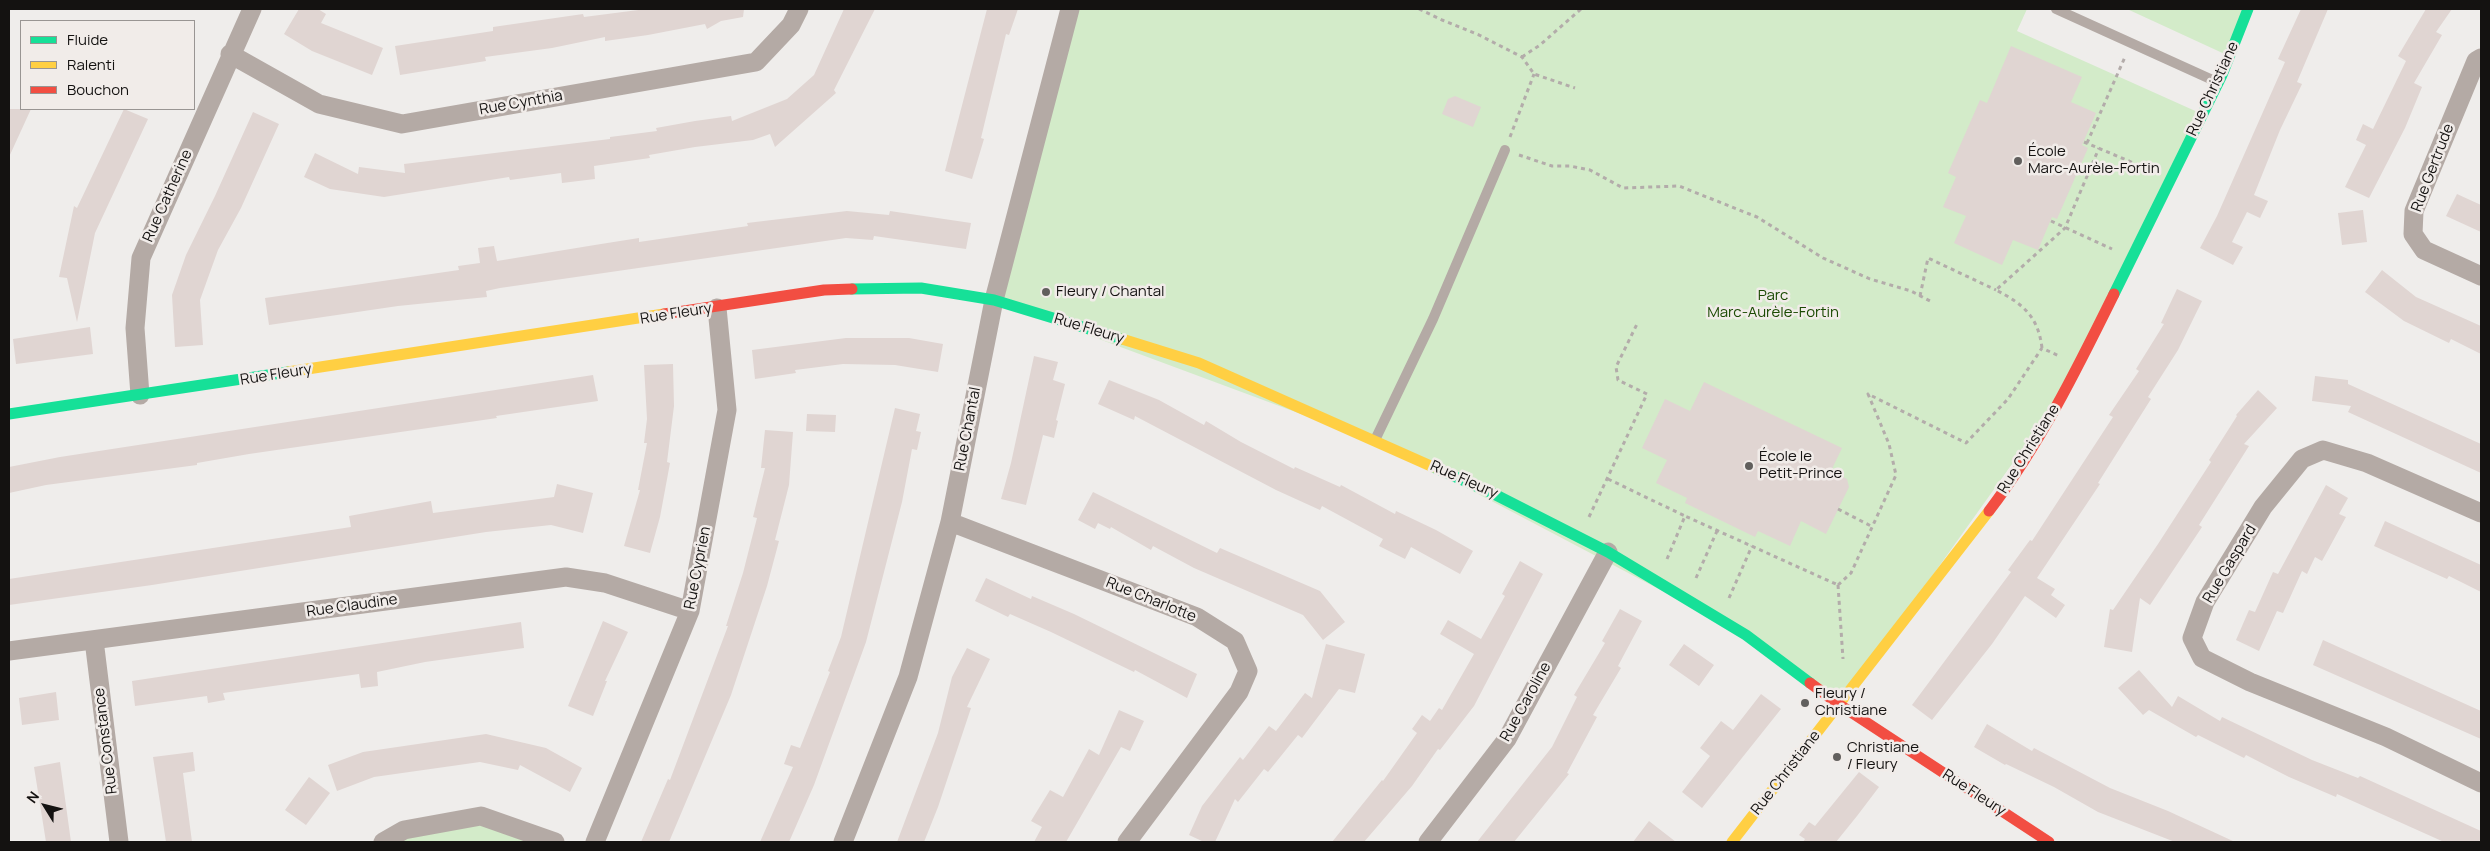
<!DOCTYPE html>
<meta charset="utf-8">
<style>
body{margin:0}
#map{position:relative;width:2490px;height:851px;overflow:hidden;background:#efedeb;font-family:Manrope,sans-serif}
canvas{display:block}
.frame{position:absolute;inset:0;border:10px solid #141211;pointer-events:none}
.legend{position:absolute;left:20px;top:20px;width:175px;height:90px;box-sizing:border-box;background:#f1ece9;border:1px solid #999593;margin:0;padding:6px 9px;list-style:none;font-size:15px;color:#141211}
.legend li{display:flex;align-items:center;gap:10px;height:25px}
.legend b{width:25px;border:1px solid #999593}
.north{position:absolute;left:20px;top:781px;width:50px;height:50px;-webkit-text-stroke:4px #f1ece9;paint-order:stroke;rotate:306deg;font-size:14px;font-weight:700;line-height:20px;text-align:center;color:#141211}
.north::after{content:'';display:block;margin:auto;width:18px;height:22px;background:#141211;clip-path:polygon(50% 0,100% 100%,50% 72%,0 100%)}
</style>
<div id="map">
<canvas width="2490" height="851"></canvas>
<div class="frame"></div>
<ul class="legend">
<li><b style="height:6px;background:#16e098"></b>Fluide</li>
<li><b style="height:6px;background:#ffcf43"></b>Ralenti</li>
<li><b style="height:6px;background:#f24e42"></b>Bouchon</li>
</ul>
<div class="north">N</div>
</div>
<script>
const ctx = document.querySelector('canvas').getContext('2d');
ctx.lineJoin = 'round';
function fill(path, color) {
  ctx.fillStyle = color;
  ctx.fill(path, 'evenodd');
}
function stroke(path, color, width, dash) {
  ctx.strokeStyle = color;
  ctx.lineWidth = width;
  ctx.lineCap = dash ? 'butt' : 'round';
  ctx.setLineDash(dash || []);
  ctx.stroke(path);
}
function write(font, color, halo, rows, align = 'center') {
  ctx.font = font + ' Manrope,sans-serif';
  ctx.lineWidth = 5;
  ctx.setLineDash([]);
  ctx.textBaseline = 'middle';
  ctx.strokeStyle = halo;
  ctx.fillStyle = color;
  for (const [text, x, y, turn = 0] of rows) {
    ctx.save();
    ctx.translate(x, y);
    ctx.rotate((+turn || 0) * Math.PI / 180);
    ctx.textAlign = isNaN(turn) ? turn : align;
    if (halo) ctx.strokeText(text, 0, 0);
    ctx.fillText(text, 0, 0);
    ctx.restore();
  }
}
fill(new Path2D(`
 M1070 9H2027L2017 31 2202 114 2072 380 1840 705 1746 635 1387 446 994 300Z
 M2127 9H2248L2229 56Z
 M481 816 555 842H383Z`), '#d3ebc9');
fill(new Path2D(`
 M299 9H318L326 14 321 23 383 48 372 75 312 51 284 34Z
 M646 9H744L743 17 721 21 707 29 705 24 648 35 605 41V37L552 48 485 57 486 61 400 75 395 46 493 31V27L583 14 584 17Z
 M844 9H875L834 90 836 93 775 147 770 134 753 140 695 147 649 155 650 158 594 166 595 179 562 183 561 173 510 180 509 177 384 197 330 189 304 177 315 153 358 174 359 167 405 173 404 164 610 139V137L657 131 656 128 695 121 731 116 732 121 787 99 814 75Z
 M987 9H1018L1009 35 1006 34 981 138 984 139 972 179 945 171Z
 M2301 9H2328L2297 82 2302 84 2280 130 2254 195 2268 201 2260 218 2247 212 2232 242 2243 247 2233 265 2200 248 2217 216 2285 62 2278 59Z
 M2426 9H2452L2436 32 2442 35 2414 83 2422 87 2405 128 2369 198 2345 187 2366 145 2356 140 2363 124 2373 129 2406 61 2398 56Z
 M2011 46 2082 77 2071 102 2096 113 2082 145 2088 148 2057 219 2052 217 2038 250 2013 240 2002 265 1954 243 1966 216 1943 207 1956 177 1948 173 1980 100 1987 103Z
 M1455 96 1481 107 1473 127 1442 114 1448 99Z
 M9 109H31L9 157Z
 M124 109 148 119 95 233 77 322 67 278 59 277 74 206 77 208Z
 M253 112 279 124 241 208 218 250 200 300 203 345 175 347 172 295 186 255 215 196Z
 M2457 194 2481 205V232L2446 216Z
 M2363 210 2367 242 2342 245 2338 213Z
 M847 211 889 215 890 211 971 223 966 249 874 236 873 240 846 238 500 288 486 291 487 297 398 306 269 325 265 298 459 270 458 266 480 263 478 248 494 246 497 261 601 244 639 238V242L748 226 747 223Z
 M2382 270 2416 297 2481 326V354L2451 339 2449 343 2404 321 2365 292Z
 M2177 289 2202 301 2178 350 2148 397 2151 399 2098 483 2100 484 2037 578 2055 589 2051 595 2065 605 2056 618 2025 596 1992 644 1932 720 1912 705 2011 572 2008 570 2030 540 2032 541 2113 417 2109 415 2139 371 2136 369 2164 324 2161 323Z
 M90 327 93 354 16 364 13 339Z
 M846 338H909L943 344 938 372 895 365 843 364 795 370 796 373 755 379 752 350Z
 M1034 356 1058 362 1053 380 1065 384 1056 420 1058 421 1054 438 1043 435 1026 505 1001 499 1011 463Z
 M673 364 674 406 667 462 670 463 660 517 650 553 624 546 640 490H638L647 443H644L647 419 644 365Z
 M593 375 598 401 496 416 497 418 249 454 197 463V465L46 485 9 493V467L60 457Z
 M2315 376 2348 380V384L2481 444V473L2348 412 2351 406 2312 401Z
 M1109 380 1159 400 1204 425 1206 421 1241 442 1294 469 1295 467 1340 487 1341 485 1395 514 1396 511 1436 530 1473 551 1460 574 1411 547 1405 559 1379 546 1383 539 1322 506 1320 510 1276 490 1135 416 1134 420 1098 404Z
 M1704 382 1842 448 1831 471 1847 479 1849 487 1826 534 1801 521 1790 546 1758 531 1755 537 1685 503 1687 498 1656 483 1667 460 1642 448 1665 399 1690 411Z
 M2258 390 2277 408 2244 444 2249 446 2199 525 2202 527 2150 605 2140 598 2132 652 2104 647 2110 609 2113 610 2158 544 2211 462 2209 460 2237 416 2236 415Z
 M895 408 920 414 916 431 921 432 917 450 912 449 902 502 866 642 814 785 789 842H760L793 767 784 764 791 745 800 748 830 672 828 671 841 637Z
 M807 414 836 415 835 432 806 431Z
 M765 430 793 432 789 485 775 540 779 541 767 586 731 695 669 842H641L668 779 670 780 728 626H726L743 573 757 518 753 517 765 468H761Z
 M557 484 593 493 583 533 551 525 486 532 152 585 9 605V579L351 527 349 516 431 501 433 513 554 497Z
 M2326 485 2348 498 2339 514 2346 517 2322 561 2315 557 2307 574 2302 571 2283 613 2277 611 2259 651 2236 640 2249 610 2255 612 2273 572 2278 574Z
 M1093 492 1217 553 1220 548 1320 591 1345 622 1323 640 1303 615 1194 568 1153 546 1151 550 1111 527 1110 529 1098 523 1095 529 1078 520Z
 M2385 521 2481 565V592L2449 576 2447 579 2374 546Z
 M1520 561 1543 574 1474 706 1440 750 1438 749 1412 786 1364 842H1332L1382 780 1383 781 1417 733 1412 729 1422 715 1430 721 1439 708 1442 710 1474 654 1440 634 1448 620 1481 639 1505 596 1502 594Z
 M986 578 1031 599 1032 596 1074 614 1197 674 1187 698 1135 670 1134 672 1051 632 1010 614 1008 617 975 601Z
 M1620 609 1642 621 1618 666 1621 668 1593 715 1597 717 1567 773 1569 774 1514 842H1477L1552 747 1577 697 1574 695 1605 643 1602 641Z
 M603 621 628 632 605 681H607L593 716 568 706Z
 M521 622 524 648 425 662 377 672 378 686 361 688 359 674 223 693 225 700 208 703 207 696 135 706 132 681Z
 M2323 640 2481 711V739L2313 665Z
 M1326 644 1365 654 1355 693 1339 689 1302 738 1298 735 1268 772 1264 769 1238 802 1235 799 1215 842H1204L1189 835 1202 806 1240 757 1243 760 1269 726 1276 731 1305 693 1312 698Z
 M1684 644 1714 665 1699 686 1669 665Z
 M967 648 990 659 967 707 971 708 938 807 924 842H897L938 733 952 677Z
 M2139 670 2172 707 2178 696 2220 721 2222 717 2312 760 2358 778 2360 776 2481 831V842H2444L2337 794 2336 797 2289 777 2246 755 2244 758 2198 735 2196 737 2149 710 2143 715 2118 688Z
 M56 692 59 720 22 725 19 698Z
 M1761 694 1781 709 1702 808 1682 792 1710 756 1700 748 1721 721 1733 730Z
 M1119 710 1144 721 1130 751 1121 747 1066 842H1034L1042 827 1031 821 1050 790 1063 797 1089 749 1099 755Z
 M1987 724 2032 751 2034 748 2110 788 2168 811 2235 842H2175L2098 812 2054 787 2006 764 2005 765 1974 747Z
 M486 734 546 748 582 768 570 792 520 765 518 770 480 762 374 777 337 791 328 765 363 752Z
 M193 752 195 771 183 773 192 842H166L153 757Z
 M60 762 71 842H46L34 767Z
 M1859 772 1879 787 1857 816 1836 842H1803L1805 839 1799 835 1809 822 1815 826Z
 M309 777 330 793 306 825 285 810Z
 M1649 821 1676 842H1633Z`), '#e0d5d2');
stroke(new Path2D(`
 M1419 9 1442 20 1479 35 1522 57 1534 74 1575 88
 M1522 57 1540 45 1581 9
 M1510 137 1534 74
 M2084 142 2150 170
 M2087 143 2125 57
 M1519 155 1552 166H1570L1590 170 1623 188 1679 186 1757 217 1823 258 1870 279 1911 291 1930 301
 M2051 221 2112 249
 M1920 296 1928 258 1996 290
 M2042 348C2038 316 2023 304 1996 290L2065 228 2099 148
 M1608 479 1685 516
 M1838 509 1873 527
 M1589 517 1647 394 1618 380 1616 367 1638 322
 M1667 559 1685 516 1838 585
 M1696 578 1717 531
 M1838 585 1851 573 1896 475 1889 444 1868 394 1966 443 2008 399 2042 348 2059 356
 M1838 585 1843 659
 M1729 598 1752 546`), '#b3acaa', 3, [4, 4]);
stroke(new Path2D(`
 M2056 9 2217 82
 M1375 440 1433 319 1505 150`), '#b4aaa5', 10);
stroke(new Path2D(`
 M230 54 319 104 402 124 756 62 791 25 799 9
 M2481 58 2476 61 2414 211 2413 234 2424 250 2481 276
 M140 395 135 328 141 258 252 9
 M2481 513 2367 463 2323 450 2302 459 2263 507 2205 602 2192 638 2202 658 2250 682 2386 737 2481 783
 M950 522 1197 617 1235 641 1248 671 1239 692 1127 842
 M94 640 119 842
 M9 651 566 577 605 583 690 611
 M383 842 404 830 481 816 555 842
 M595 842 690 611 727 410 717 308
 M843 842 908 677 950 522 994 300 1070 9
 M1428 842 1507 739 1608 552`), '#b4aaa5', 19);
stroke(new Path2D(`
 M852 289 921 288 994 300 1122 339
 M2114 294 2222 75 2248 9
 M9 414 288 372
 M1433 467 1494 494 1608 552 1746 635 1810 683`), '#16e098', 11);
stroke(new Path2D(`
 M1122 339 1199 363 1433 467
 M288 372 664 314
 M1732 842 1989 511`), '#ffcf43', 11);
stroke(new Path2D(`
 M664 314 824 290 852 289
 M1989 511C2040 444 2077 369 2114 294
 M1810 683 1840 705 2049 842`), '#f24e42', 11);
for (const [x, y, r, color] of [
 [2018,161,5,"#615f5d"],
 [1046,292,5,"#615f5d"],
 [1749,466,5,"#615f5d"],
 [1805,703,5,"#615f5d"],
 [1837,757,5,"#615f5d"]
]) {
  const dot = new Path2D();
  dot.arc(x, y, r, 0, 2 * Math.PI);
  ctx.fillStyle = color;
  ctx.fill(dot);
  stroke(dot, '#f1ece9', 2);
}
write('15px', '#141211', '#f1ece9', [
 ["Rue Christiane",2213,89,-65],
 ["Rue Cynthia",521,103,-10],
 ["Rue Gertrude",2433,168,-69],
 ["Rue Catherine",168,196,-66],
 ["Rue Fleury",676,314,-9],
 ["Rue Fleury",1089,329,17],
 ["Rue Fleury",276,375,-9],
 ["Rue Chantal",968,429,-79],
 ["Rue Christiane",2029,449,-58],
 ["Rue Fleury",1464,480,24],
 ["Rue Gaspard",2230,564,-59],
 ["Rue Cyprien",698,568,-79],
 ["Rue Charlotte",1151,600,22],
 ["Rue Claudine",352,606,-8],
 ["Rue Caroline",1526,702,-61],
 ["Rue Constance",106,741,-97],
 ["Rue Christiane",1786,773,-52],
 ["Rue Fleury",1974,793,33]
]);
write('15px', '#141211', '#f1ece9', [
 ["École",2028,152],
 ["Marc-Aurèle-Fortin",2028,169],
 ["Fleury / Chantal",1056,292],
 ["École le",1759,457],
 ["Petit-Prince",1759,474],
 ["Fleury /",1815,694],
 ["Christiane",1815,711],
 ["Christiane",1847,748],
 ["/ Fleury",1847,765]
], 'left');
write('15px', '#1b4a03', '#f1ece9', [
 ["Parc",1773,296],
 ["Marc-Aurèle-Fortin",1773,313]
]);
</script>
